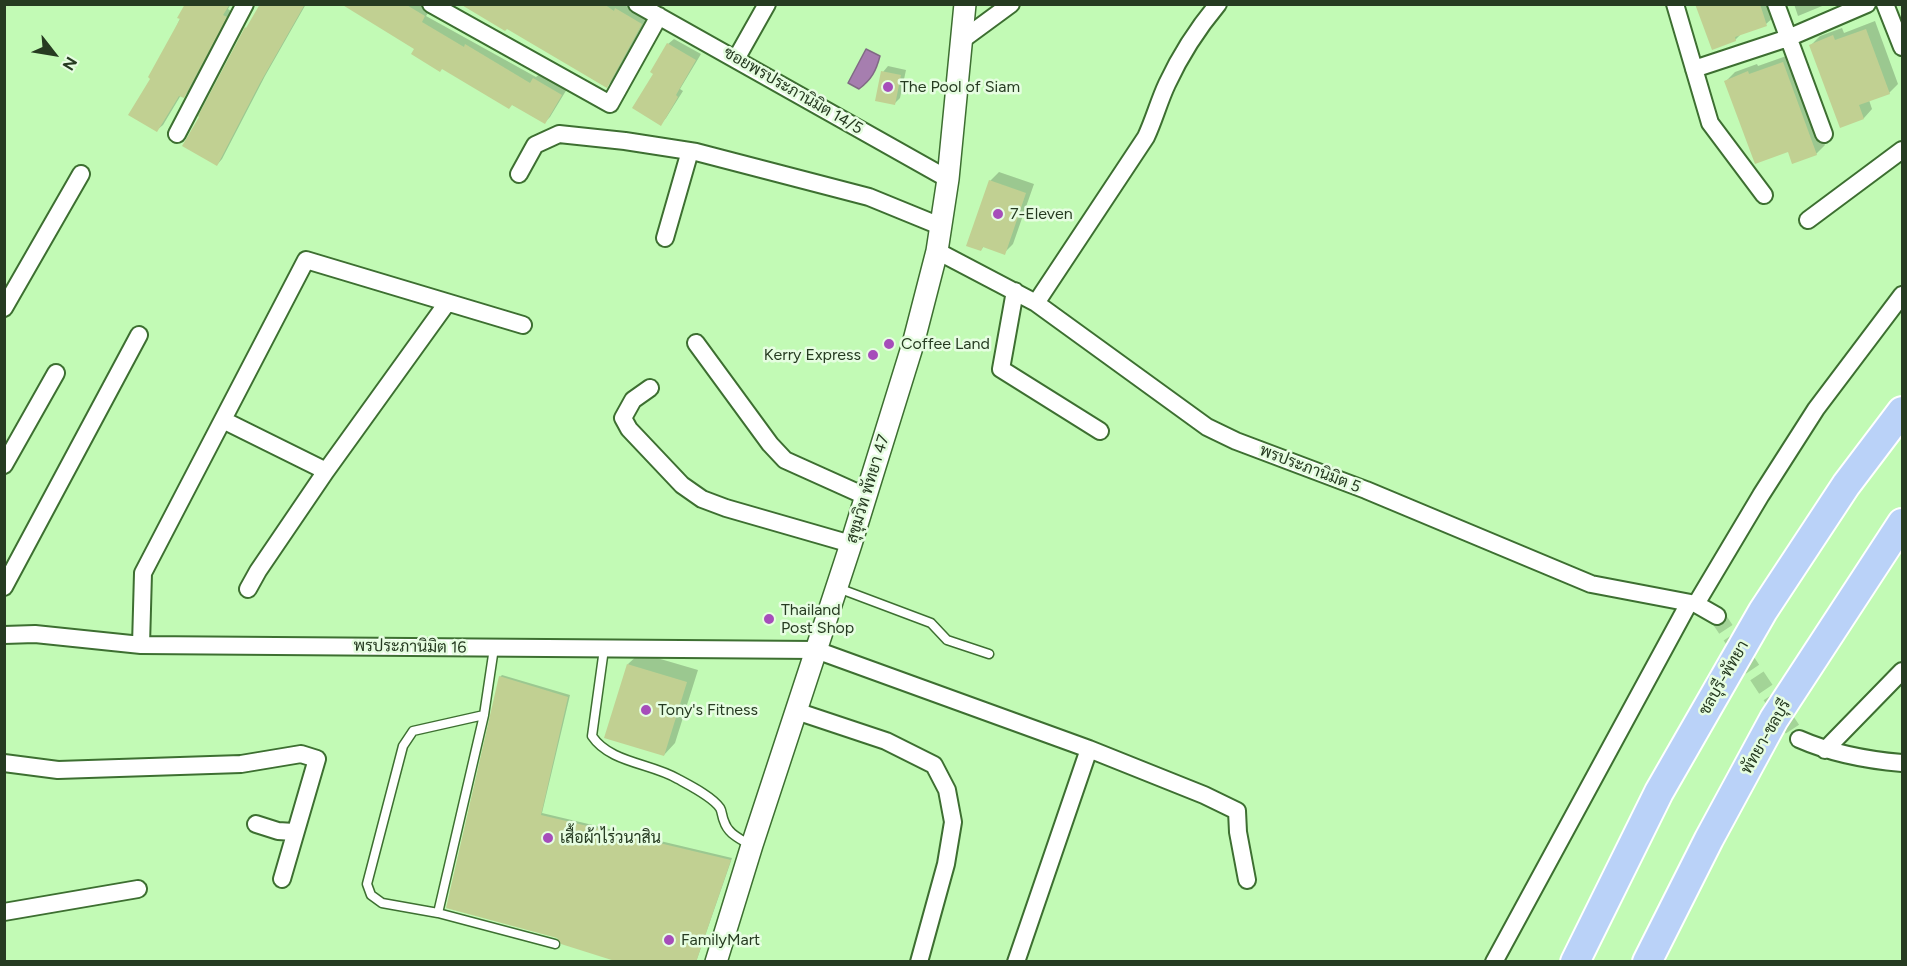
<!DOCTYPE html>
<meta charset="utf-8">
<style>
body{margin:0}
#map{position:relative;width:1907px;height:966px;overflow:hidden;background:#c2fab5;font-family:Figtree,sans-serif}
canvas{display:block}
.frame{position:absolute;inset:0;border:6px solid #263b21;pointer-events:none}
.north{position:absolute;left:24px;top:24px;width:60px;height:60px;-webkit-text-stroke:4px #e6fde1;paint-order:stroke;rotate:121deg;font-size:16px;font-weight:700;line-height:24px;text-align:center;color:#263b21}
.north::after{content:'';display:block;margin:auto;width:21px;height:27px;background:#263b21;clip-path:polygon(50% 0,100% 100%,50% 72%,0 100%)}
</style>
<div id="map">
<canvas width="1907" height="966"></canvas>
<div class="frame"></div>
<div class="north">N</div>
</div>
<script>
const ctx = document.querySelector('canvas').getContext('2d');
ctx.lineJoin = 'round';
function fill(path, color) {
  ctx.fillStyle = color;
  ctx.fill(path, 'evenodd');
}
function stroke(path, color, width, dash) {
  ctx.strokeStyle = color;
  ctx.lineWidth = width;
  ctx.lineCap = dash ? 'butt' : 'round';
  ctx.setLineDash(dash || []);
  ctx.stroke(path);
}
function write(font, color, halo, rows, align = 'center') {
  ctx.font = font + ' Figtree,Sarabun,sans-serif';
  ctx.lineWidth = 5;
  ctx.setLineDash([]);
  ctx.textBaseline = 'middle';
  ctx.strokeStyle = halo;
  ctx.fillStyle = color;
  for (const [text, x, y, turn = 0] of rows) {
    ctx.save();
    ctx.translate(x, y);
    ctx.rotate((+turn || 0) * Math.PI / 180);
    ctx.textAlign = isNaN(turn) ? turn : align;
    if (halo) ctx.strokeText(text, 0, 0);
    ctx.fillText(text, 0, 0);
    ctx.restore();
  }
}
const water = new Path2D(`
 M866 49 880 56C876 71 872 79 859 89L848 83Z`);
fill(water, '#a67eaf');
stroke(water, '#806a84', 1.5);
fill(new Path2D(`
 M187 4H231L228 9 231 11 189 91 184 96 181 95 163 125 157 130 152 78Z
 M262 4H306L265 76 222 159 217 165Z
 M344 4H420L430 10 426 16 536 77 540 74 567 89 550 117 545 122 442 68 416 49Z
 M461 4H623L647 19 612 81 606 87 507 27 505 29Z
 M1696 4H1771L1775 16 1766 24 1741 34 1735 40Z
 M1794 4H1827L1798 16Z
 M1875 21 1898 84 1889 93 1869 100 1872 109 1864 118 1841 126 1811 45 1820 36 1842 28 1844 33Z
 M674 39 701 54 680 89 683 91 666 118 661 124 655 73 668 44Z
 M1792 54 1825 145 1816 154 1789 150 1726 81 1735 72 1757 64 1758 66Z
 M888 66 906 70 900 98 894 104 883 72Z
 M999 172 1034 184 1013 244 1004 253 984 246 981 250 990 181Z
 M640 653 698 670 675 743 664 755 628 664Z
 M502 675 570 695 542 813 732 858 696 962H623L562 943 500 677Z`), '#0003');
fill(new Path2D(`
 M185 4H230L223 15 227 17 184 98 179 96 157 132 128 115 150 79 148 77 180 19 177 18Z
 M260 4H305L260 83 217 166 182 146 199 117 198 116 245 27 246 28Z
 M341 4H405L425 16 422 22 464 47 465 44 530 83 533 78 562 95 545 124 512 105 509 109 442 69 440 72 411 54 414 49Z
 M460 4H604L614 11 615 8 642 24 607 88 507 29 505 31Z
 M1695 4H1760L1767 26 1735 37 1736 41 1712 50Z
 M1866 29 1890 94 1859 105 1864 119 1840 128 1809 45 1833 35 1835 40Z
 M667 43 696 60 676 95 678 97 661 126 632 108 653 74 650 72Z
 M1783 62 1817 155 1792 164 1788 152 1755 164 1724 81 1748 71 1749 74Z
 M881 71 901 75 895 105 875 101Z
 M989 180 1026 193 1005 255 983 247 981 251 966 246Z
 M627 664 687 682 664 756 604 738Z
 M499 676 568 697 541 815 731 860 696 962H618L561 944 557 938 446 908Z`), '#c1d092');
stroke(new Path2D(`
 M1717 616 1799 739`), '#a3d497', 16, [16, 8]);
const service = new Path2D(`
 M838 588 931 623 947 640 989 654
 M494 648 484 715 438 913 555 944
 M604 649 592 736C610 763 651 763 678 779 689 785 713 797 720 808 722 811 722 817 724 821 728 834 739 838 750 845
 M438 913 382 903 371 895 367 884 403 746 413 731 484 715`);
const minor = new Path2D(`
 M431 4 610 104 659 16
 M637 4 948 179
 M1675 4 1710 123 1764 195
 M1776 4 1824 134
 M1885 4 1902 47
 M962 40 1011 4
 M736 59 767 4
 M1694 69 1788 38 1867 4
 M177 134 245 4
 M519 174 535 145 559 134 625 141 696 152 869 197 940 226
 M1808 220 1902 150
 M665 238 690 151
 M937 251 1036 303 1207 427 1236 441 1366 490 1591 584 1696 604 1717 616
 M1015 291 1001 369 1100 431
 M1036 303 1146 137C1154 120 1159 101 1167 84 1180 56 1198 28 1218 4
 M4 308 81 174
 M696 343 770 444 785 460 865 496
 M650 388 633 400 623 418 629 429 682 485 702 499 726 508 851 544
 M223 420 326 471
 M4 465 56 373
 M4 587 139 335
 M248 589 258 571 326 471 447 303
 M1696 604 1761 495 1816 409 1902 295
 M4 635 35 634 141 645 816 650 1089 749 1016 962
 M141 645 143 573 306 260 523 325
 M796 711 886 741 934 765 947 790 953 822 946 864 919 962
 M1799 739C1833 754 1866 760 1902 763
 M1089 749 1204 795 1237 811 1238 832 1247 880
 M1825 750 1902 671
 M4 763 58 770 241 764 301 754 317 759 282 879
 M256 824 278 831 294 832
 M4 912 138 889
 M1494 962 1689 603`);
const tertiary = new Path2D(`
 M716 962 752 845 851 544 913 344 937 251 948 179 965 4`);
const trunk = new Path2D(`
 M1575 962 1659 792 1763 611 1846 485 1902 411
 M1647 962 1709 839 1774 719 1902 523`);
stroke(service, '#3d6f31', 11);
stroke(minor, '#3d6f31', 20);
stroke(tertiary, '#3d6f31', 24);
stroke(trunk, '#fff', 32);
stroke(service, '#fff', 8);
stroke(minor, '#fff', 16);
stroke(tertiary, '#fff', 21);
stroke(trunk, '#bad2f8', 28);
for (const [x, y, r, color] of [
 [888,87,6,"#a64dba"],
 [998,214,6,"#a64dba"],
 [889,344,6,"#a64dba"],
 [873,355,6,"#a64dba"],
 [769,619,6,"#a64dba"],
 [646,710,6,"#a64dba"],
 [548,838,6,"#a64dba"],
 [669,940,6,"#a64dba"]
]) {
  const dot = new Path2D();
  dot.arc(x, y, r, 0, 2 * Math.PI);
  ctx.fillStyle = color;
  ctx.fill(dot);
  stroke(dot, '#e6fde1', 2);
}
write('16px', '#263b21', '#e6fde1', [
 ["The Pool of Siam",900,87],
 ["7-Eleven",1010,214],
 ["Coffee Land",901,344],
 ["Kerry Express",861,355,"right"],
 ["Thailand",781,610],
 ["Post Shop",781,628],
 ["Tony's Fitness",658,710],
 ["เสื้อผ้าไร่วนาสิน",560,838],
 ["FamilyMart",681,940]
], 'left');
write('16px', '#263b21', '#e6fde1', [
 ["ซอยพรประภานิมิต 14/5",793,91,30],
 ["พรประภานิมิต 5",1310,469,21],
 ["สุขุมวิท พัทยา 47",868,489,-73],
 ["พรประภานิมิต 16",410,647,1],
 ["ชลบุรี-พัทยา",1724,678,-60],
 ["พัทยา-ชลบุรี",1766,737,-60]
]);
</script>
